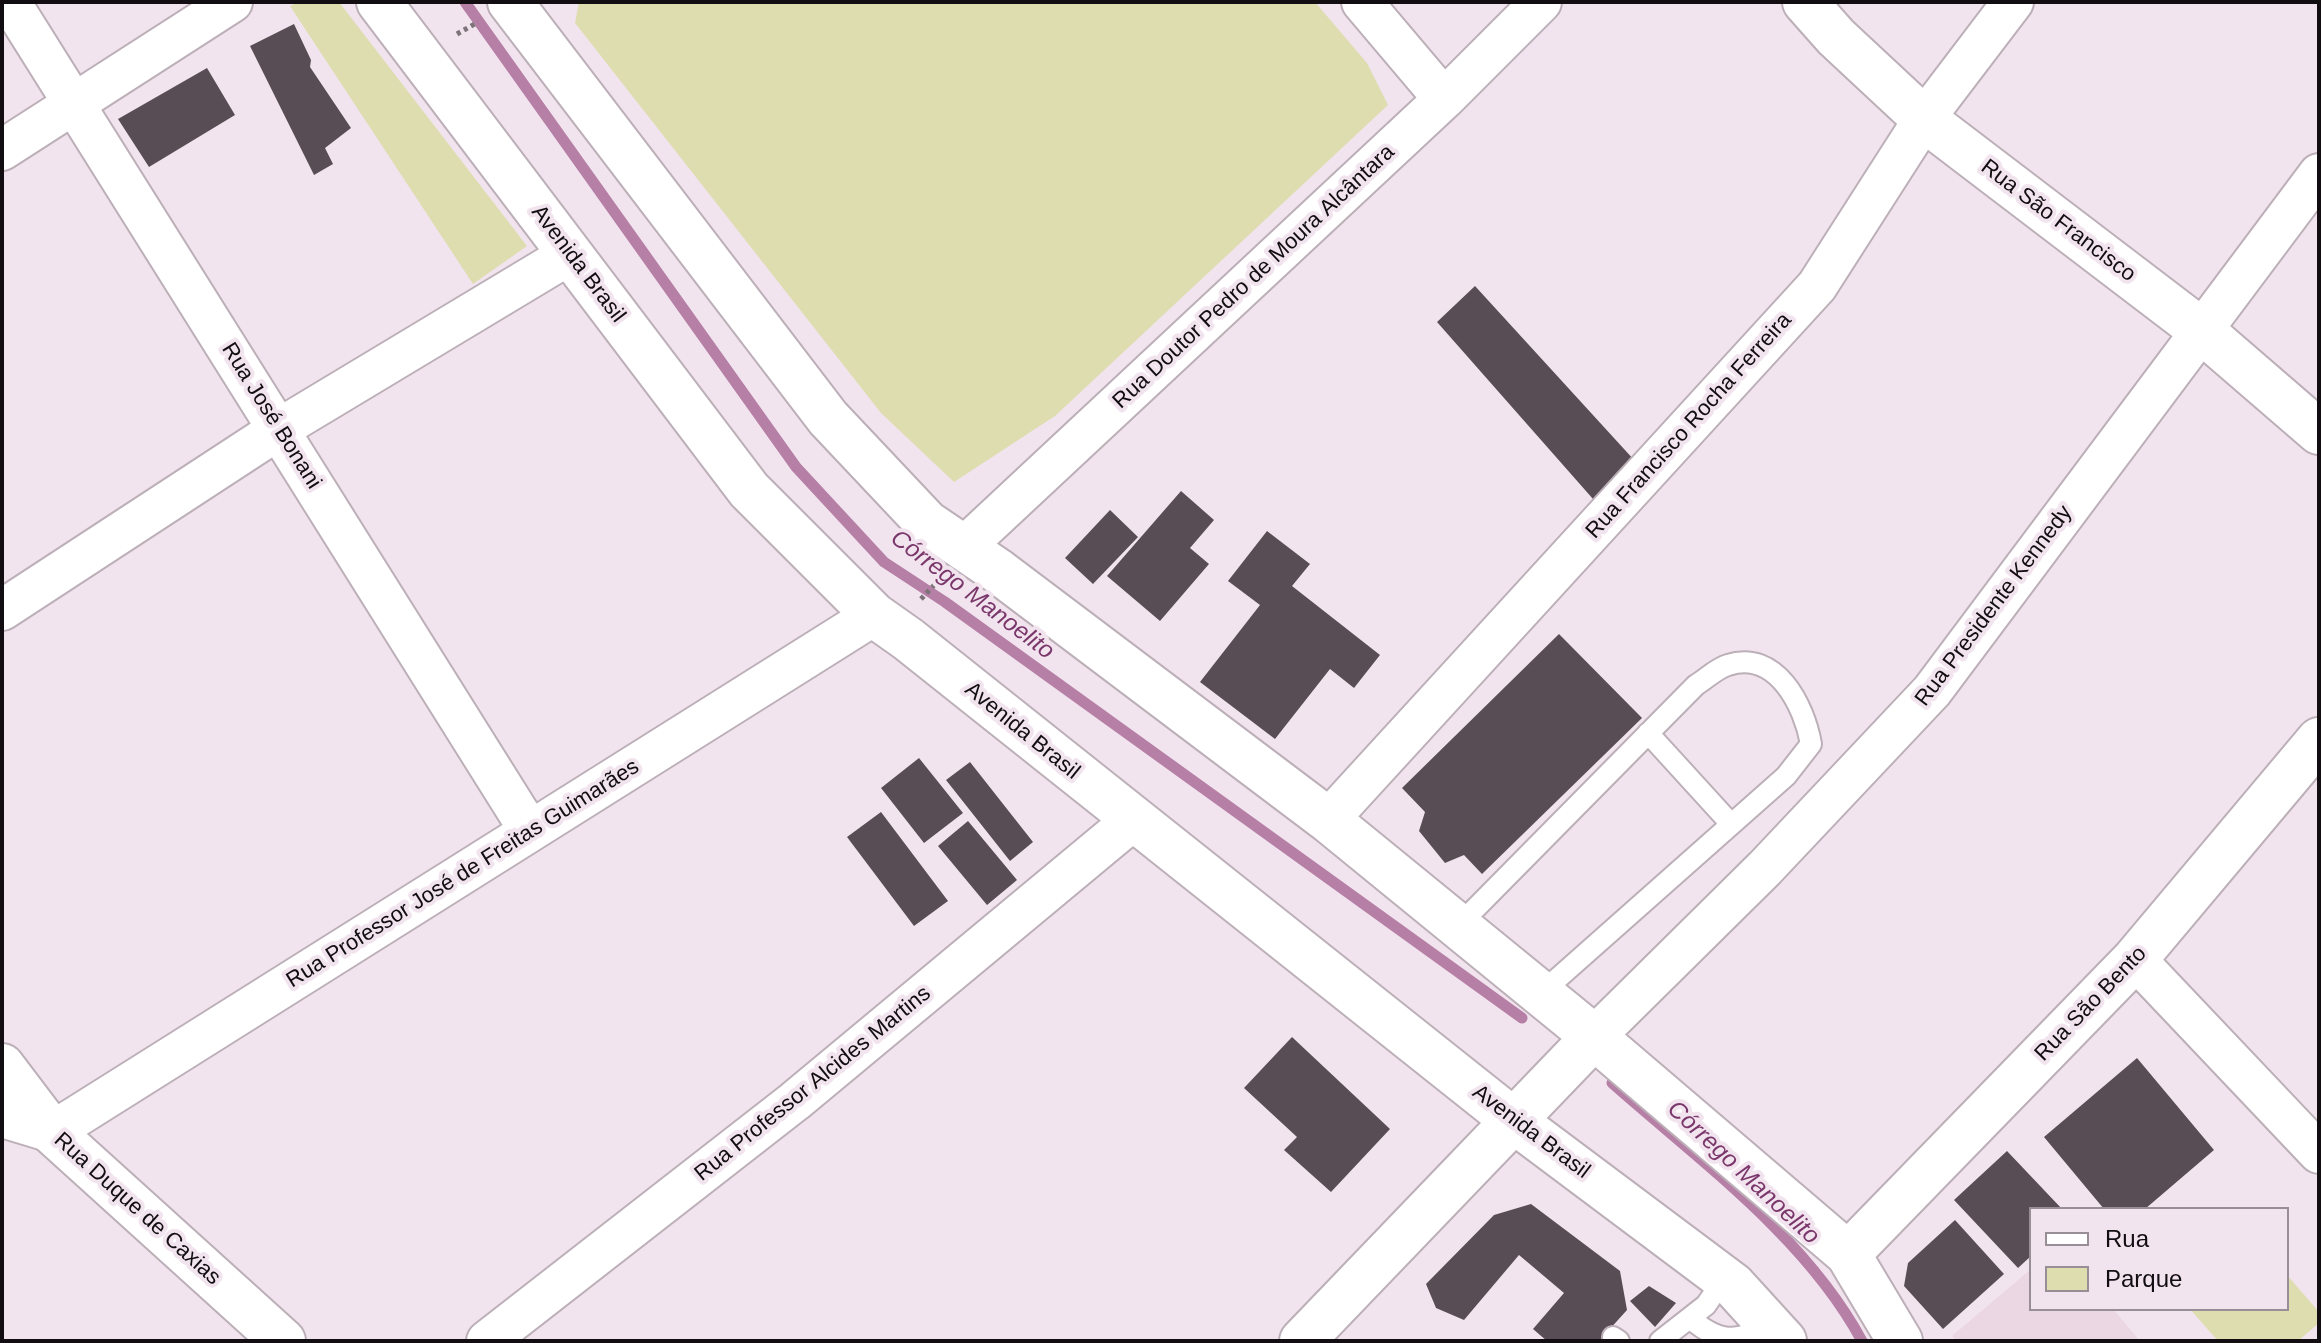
<!DOCTYPE html>
<meta charset="utf-8">
<style>
body{margin:0}
#map{position:relative;width:2321px;height:1343px;overflow:hidden;background:#f2e4ee;font-family:Arial,sans-serif}
canvas{display:block}
.frame{position:absolute;inset:0;border:4px solid #110d10;pointer-events:none}
.legend{position:absolute;left:2029px;top:1207px;width:260px;height:104px;box-sizing:border-box;background:#f2e4ee;border:2px solid #988e95;margin:0;padding:10px 14px;list-style:none;font-size:24px;color:#110d10}
.legend li{display:flex;align-items:center;gap:16px;height:40px}
.legend b{width:40px;border:2px solid #988e95}
</style>
<div id="map">
<canvas width="2321" height="1343"></canvas>
<div class="frame"></div>
<ul class="legend">
<li><b style="height:10px;background:#fff"></b>Rua</li>
<li><b style="height:22px;background:#ddddaf"></b>Parque</li>
</ul>
</div>
<script>
const ctx = document.querySelector('canvas').getContext('2d');
ctx.lineJoin = 'round';
function fill(path, color) {
  ctx.fillStyle = color;
  ctx.fill(path, 'evenodd');
}
function stroke(path, color, width, dash) {
  ctx.strokeStyle = color;
  ctx.lineWidth = width;
  ctx.lineCap = dash ? 'butt' : 'round';
  ctx.setLineDash(dash || []);
  ctx.stroke(path);
}
function write(font, color, halo, rows, align = 'center') {
  ctx.font = font + ' Arial,sans-serif';
  ctx.lineWidth = 8;
  ctx.setLineDash([]);
  ctx.textBaseline = 'middle';
  ctx.strokeStyle = halo;
  ctx.fillStyle = color;
  for (const [text, x, y, turn = 0] of rows) {
    ctx.save();
    ctx.translate(x, y);
    ctx.rotate((+turn || 0) * Math.PI / 180);
    ctx.textAlign = isNaN(turn) ? turn : align;
    if (halo) ctx.strokeText(text, 0, 0);
    ctx.fillText(text, 0, 0);
    ctx.restore();
  }
}
fill(new Path2D(`
 M2031 1269V1309H2113L2140 1341H1956L1952 1336Z`), '#ebd6e4');
fill(new Path2D(`
 M299 2H339L527 246 473 284 290 6Z
 M579 2H1315L1367 63 1388 105 1055 416 954 482 881 413 575 23Z
 M2287 1275 2319 1312V1323L2298 1341H2218L2190 1309H2287Z`), '#ddddaf');
stroke(new Path2D(`
 M465 2 796 467 884 562 945 602 1522 1018
 M1612 1083C1700 1161 1806 1237 1862 1341`), '#b57fa6', 11);
fill(new Path2D(`
 M294 24 311 60 310 67 351 128 325 148 333 164 314 175 250 46Z
 M207 68 235 115 149 167 118 119Z
 M1475 286 1635 461 1593 499 1437 322Z
 M1181 491 1214 520 1190 548 1209 564 1160 621 1107 576Z
 M1110 510 1138 537 1093 584 1065 558Z
 M1267 531 1310 564 1292 586 1380 655 1354 688 1330 669 1275 739 1200 682 1260 605 1228 581Z
 M1559 634 1642 718 1482 874 1464 855 1445 863 1419 831 1425 812 1402 788Z
 M919 758 963 813 924 843 881 788Z
 M970 762 1033 842 1010 861 946 780Z
 M881 812 948 901 914 926 847 837Z
 M968 821 1017 880 987 905 938 846Z
 M1292 1037 1390 1129 1331 1192 1284 1150 1297 1137 1244 1088Z
 M2137 1058 2214 1150 2145 1209H2104L2044 1137Z
 M2007 1151 2062 1209H2031V1256L2018 1268 1954 1200Z
 M1531 1204 1620 1271 1627 1310 1599 1341H1547L1533 1329 1564 1293 1519 1255 1464 1320 1436 1308 1426 1284 1494 1215Z
 M1955 1220 2004 1274 1943 1329 1904 1286 1908 1263Z
 M1649 1286 1676 1303 1655 1327 1630 1301Z`), '#594d55');
const service = new Path2D(`
 M1648 733 1731 824
 M1458 926 1696 685C1706 679 1717 668 1728 665 1776 649 1804 705 1811 744L1786 776 1540 994
 M1690 1318C1718 1343 1736 1343 1771 1325
 M1613 1337 1619 1341
 M1660 1341 1706 1305 1724 1279`);
const minor = new Path2D(`
 M10 2 530 831
 M1362 2 1444 99
 M2 150 232 2
 M963 548 1444 99 1541 2
 M2 610 279 429 570 254
 M1328 820 1817 286 1924 119 2013 2
 M2135 959 2319 1153
 M1594 1037 1765 868 1932 691 2319 174
 M2 1117 52 1132 874 615
 M487 1341 795 1101 1133 820`);
const tertiary = new Path2D(`
 M1805 2 1836 37 1924 119 2202 331 2319 432
 M2 1066 52 1132 283 1341
 M1848 1254 2135 959 2319 740
 M1302 1341 1594 1037`);
const secondary = new Path2D(`
 M379 2 749 490 874 615 908 639 1514 1121 1733 1285 1784 1341
 M510 2 828 418 927 523 998 571 1328 820 1594 1037 1848 1254 1900 1341`);
stroke(service, '#bcafb8', 24);
stroke(minor, '#bcafb8', 44);
stroke(tertiary, '#bcafb8', 48);
stroke(secondary, '#bcafb8', 48);
stroke(new Path2D(`
 M457 34 478 22
 M921 599 939 580`), '#7d747a', 5, [4, 4]);
stroke(service, '#fff', 20);
stroke(minor, '#fff', 40);
stroke(tertiary, '#fff', 44);
stroke(secondary, '#fff', 44);
write('22px', '#110d10', '#f2e4ee', [
 ["Rua São Francisco",2058,221,37],
 ["Avenida Brasil",578,264,53],
 ["Rua Doutor Pedro de Moura Alcântara",1254,277,-43],
 ["Rua José Bonani",271,416,58],
 ["Rua Francisco Rocha Ferreira",1689,426,-48],
 ["Rua Presidente Kennedy",1994,606,-53],
 ["Avenida Brasil",1022,731,39],
 ["Rua Professor José de Freitas Guimarães",463,874,-32],
 ["Rua São Bento",2091,1004,-46],
 ["Rua Professor Alcides Martins",813,1084,-39],
 ["Avenida Brasil",1531,1132,37],
 ["Rua Duque de Caxias",137,1209,42]
]);
write('italic 24px', '#7a376b', '#f2e4ee', [
 ["Córrego Manoelito",972,595,37],
 ["Córrego Manoelito",1743,1173,43]
]);
</script>
